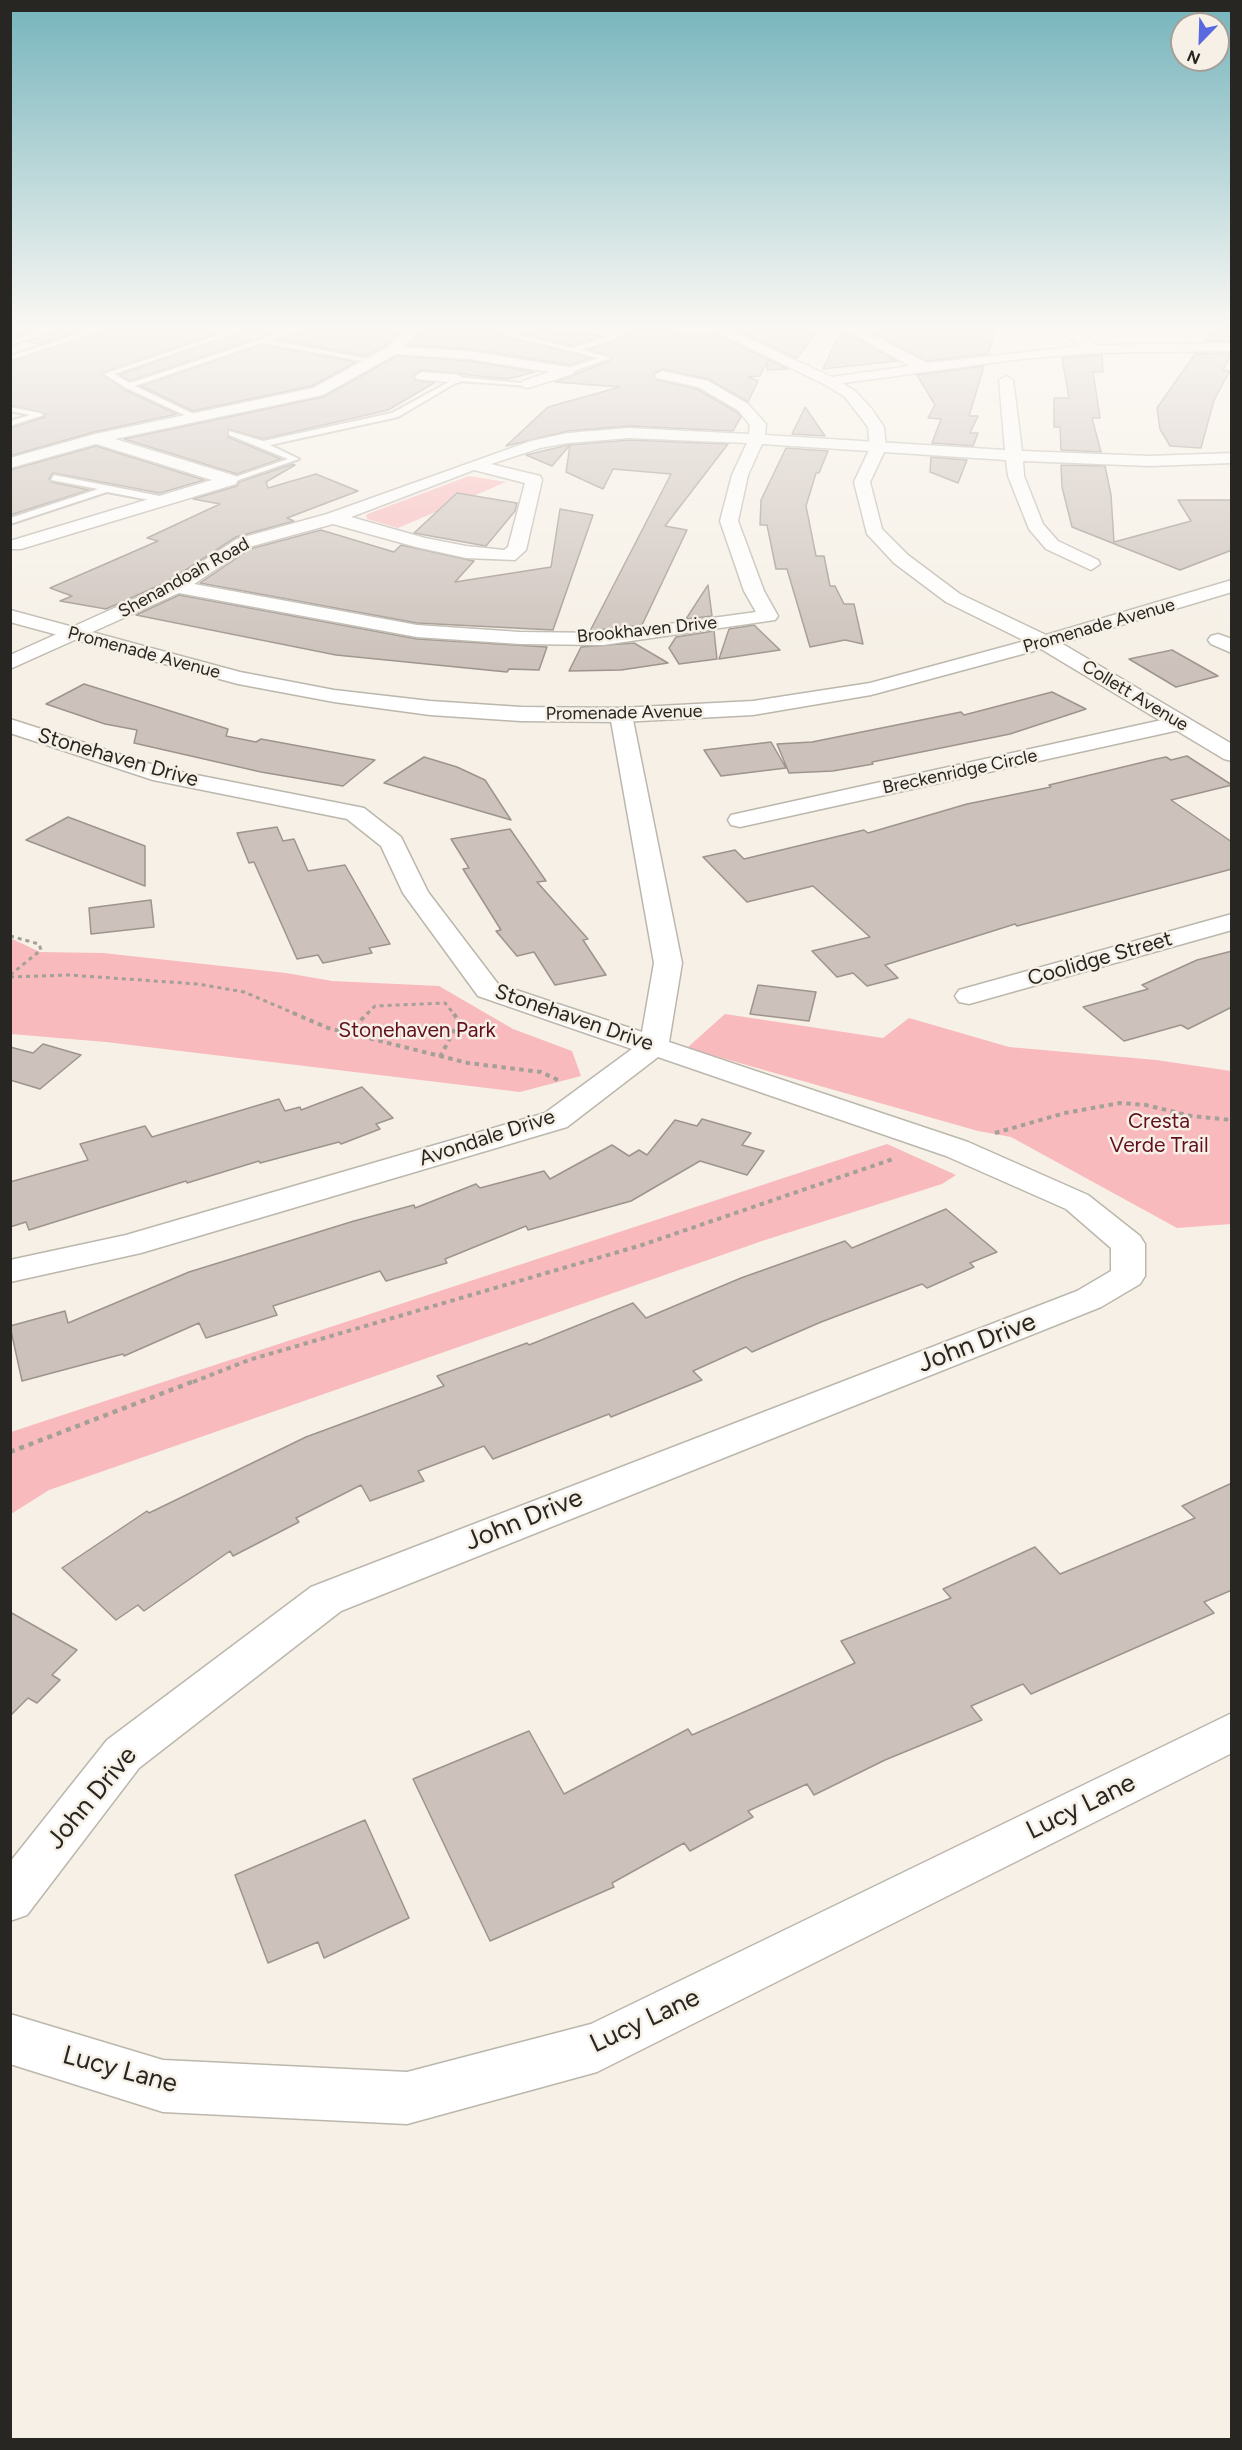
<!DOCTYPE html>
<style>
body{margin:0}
#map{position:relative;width:1242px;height:2450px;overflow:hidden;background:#f6f0e6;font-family:Figtree,sans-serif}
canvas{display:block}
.frame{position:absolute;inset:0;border:12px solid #282622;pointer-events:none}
.north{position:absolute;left:1170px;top:12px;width:60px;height:60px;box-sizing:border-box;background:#f6f0e6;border:2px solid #a49f98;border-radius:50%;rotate:203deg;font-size:16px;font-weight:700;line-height:24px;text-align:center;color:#282622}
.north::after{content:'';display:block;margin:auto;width:21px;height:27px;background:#5b69e0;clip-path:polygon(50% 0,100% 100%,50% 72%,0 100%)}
</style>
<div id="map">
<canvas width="1242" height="2450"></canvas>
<div class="frame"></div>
<div class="north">N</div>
</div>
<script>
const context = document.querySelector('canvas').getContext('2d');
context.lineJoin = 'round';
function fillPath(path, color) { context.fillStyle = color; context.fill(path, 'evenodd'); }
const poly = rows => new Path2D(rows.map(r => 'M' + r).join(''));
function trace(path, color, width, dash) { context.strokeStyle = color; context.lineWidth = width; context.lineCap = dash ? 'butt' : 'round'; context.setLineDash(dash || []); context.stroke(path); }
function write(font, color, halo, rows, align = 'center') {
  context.font = font + ' Figtree,sans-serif'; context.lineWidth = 5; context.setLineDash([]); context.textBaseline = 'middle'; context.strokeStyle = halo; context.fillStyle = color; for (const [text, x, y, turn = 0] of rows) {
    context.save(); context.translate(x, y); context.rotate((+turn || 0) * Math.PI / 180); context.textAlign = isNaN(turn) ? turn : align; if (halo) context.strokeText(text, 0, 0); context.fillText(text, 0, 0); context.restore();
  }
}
const green = poly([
 [469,476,506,482,398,528,367,519,366,515,370,513],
 [10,938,40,952,103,953,286,973,332,981,439,986,513,1029,572,1051,581,1076,520,1092,106,1042,11,1034],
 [725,1014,883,1038,909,1018,1009,1047,1156,1060,1231,1071,1231,1224,1177,1228,1011,1137,978,1131,687,1048],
 [887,1144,956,1175,942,1184,765,1240,49,1490,11,1514,11,1432]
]);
const building = poly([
 [15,326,49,326,14,337,15,326],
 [67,326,98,326,39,344,26,342,67,326],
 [117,326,238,326,102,373,125,390,177,414,94,432,10,456,10,428,45,417,46,414,10,405,10,362,117,326],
 [256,326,294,326,130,381,119,375,256,326],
 [312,326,406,326,387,345,366,356,279,339,312,326],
 [426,326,507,326,509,328,603,336,573,346,504,329,498,333,499,335,591,358,569,365,469,349,409,345,426,326],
 [562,326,651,326,694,335,713,333,788,369,767,370,767,361,760,376,748,377,758,381,748,402,708,379,662,369,653,374,657,380,697,389,737,412,741,417,733,431,629,426,568,431,506,446,548,407,620,387,555,382,612,360,612,356,589,350,630,335,628,332,562,326],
 [768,326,822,326,797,358,736,330,768,326],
 [894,326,927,326,936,330,996,327,988,354,927,361,866,329,894,326],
 [1215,326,1226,326,1232,341,1204,341,1215,326],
 [844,332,897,361,823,369,840,333,844,332],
 [262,345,356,362,312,386,193,411,141,386,262,345],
 [1232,353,1223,370,1230,371,1214,400,1201,448,1170,446,1160,429,1157,408,1195,354,1232,353],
 [1102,355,1103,372,1093,372,1100,418,1092,418,1101,452,1061,450,1060,427,1054,427,1054,398,1069,398,1062,358,1102,355],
 [397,356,469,361,535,372,508,379,422,370,413,375,415,380,434,383,388,410,263,439,228,429,228,437,281,459,237,474,124,439,323,397,397,356],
 [984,366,969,416,978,416,970,433,978,433,973,446,932,443,941,419,928,418,935,405,917,375,984,366],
 [805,407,825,436,792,434,805,407],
 [629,440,728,444,665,526,687,530,642,625,590,631,671,474,613,469,603,489,566,472,570,445,552,466,526,455,568,445,629,440],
 [96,446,204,480,160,493,53,473,49,479,51,482,89,490,10,515,10,470,96,446],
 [786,448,828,451,819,473,816,473,806,506,816,556,824,556,830,586,835,586,844,604,854,604,863,644,845,640,810,647,787,569,776,569,767,525,760,525,761,500,786,448],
 [931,457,967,460,958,483,930,472,931,457],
 [293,464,295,465,266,482,268,488,316,474,358,491,287,518,294,521,236,537,169,581,106,609,60,601,72,596,50,588,158,541,147,538,220,504,193,499,237,486,239,482,293,464],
 [1061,465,1105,466,1111,495,1114,542,1191,521,1178,500,1232,500,1232,550,1180,570,1072,527,1062,487,1061,465],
 [457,493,517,503,515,511,486,546,414,533,457,493],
 [560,509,593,515,553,630,417,623,200,583,250,549,321,530,394,552,401,545,474,561,455,582,551,567,560,509],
 [708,585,712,616,686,619,708,585],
 [179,595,417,639,547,647,539,670,509,669,507,672,336,655,136,615,179,595],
 [754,625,780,650,719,659,729,629,754,625],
 [714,631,717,659,679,664,669,648,676,637,714,631],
 [634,643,668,663,621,670,569,671,581,647,634,643],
 [1172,650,1218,676,1176,687,1129,659,1172,650],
 [84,684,228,729,226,736,256,742,261,739,375,760,343,786,261,772,134,743,137,730,105,724,46,704,84,684],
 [1052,692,1086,709,1010,734,872,762,873,764,833,771,789,773,777,744,812,742,961,712,964,715,1052,692],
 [771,742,786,768,721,776,704,750,771,742],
 [1187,756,1232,785,1171,800,1232,842,1232,869,1017,926,1015,924,885,965,898,978,867,986,853,973,837,977,812,951,870,937,813,886,747,902,703,857,735,850,744,859,864,830,868,833,967,804,1051,787,1049,785,1156,759,1166,757,1171,760,1187,756],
 [424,757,457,767,485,780,511,820,384,783,424,757],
 [68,817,145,846,145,886,26,840,68,817],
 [277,827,283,841,294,839,308,871,345,865,390,944,369,948,372,953,323,963,318,955,297,959,254,862,249,863,237,833,277,827],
 [510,829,546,881,537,882,588,939,583,940,606,975,555,985,534,952,517,956,496,931,501,930,463,869,469,868,451,839,510,829],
 [151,900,154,927,91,934,89,908,151,900],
 [1232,951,1232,1007,1188,1029,1181,1025,1124,1041,1083,1007,1148,989,1142,985,1197,960,1232,951],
 [758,985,816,992,809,1021,750,1014,758,985],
 [43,1044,81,1055,40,1089,10,1080,10,1047,33,1053,43,1044],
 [362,1087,393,1118,376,1124,380,1129,341,1144,339,1142,260,1163,259,1161,187,1183,186,1181,29,1230,26,1222,10,1227,10,1182,88,1160,80,1144,145,1126,152,1137,279,1099,285,1111,300,1107,301,1110,362,1087],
 [702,1119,751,1133,742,1145,764,1151,747,1175,700,1161,631,1201,528,1230,526,1226,445,1259,447,1263,386,1281,380,1271,273,1306,277,1315,206,1338,199,1323,124,1356,123,1354,22,1381,10,1326,65,1311,68,1323,189,1272,354,1221,414,1205,415,1208,476,1184,480,1188,544,1171,550,1179,612,1145,629,1156,639,1150,647,1155,675,1120,697,1126,702,1119],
 [946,1209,997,1252,970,1263,974,1267,927,1288,922,1284,821,1322,752,1352,746,1347,693,1371,702,1380,611,1417,609,1414,493,1459,484,1446,418,1471,424,1481,370,1501,361,1485,296,1518,299,1522,233,1556,230,1551,144,1611,138,1605,116,1620,62,1568,147,1511,149,1513,306,1437,444,1386,437,1376,527,1343,529,1345,633,1303,646,1318,741,1278,845,1241,852,1248,946,1209],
 [1232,1483,1232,1590,1204,1602,1214,1613,1031,1694,1023,1684,971,1706,982,1720,885,1760,814,1795,807,1784,748,1811,753,1817,690,1851,684,1843,612,1883,614,1887,490,1941,413,1779,529,1731,564,1794,688,1729,692,1735,855,1663,841,1641,951,1598,943,1589,1035,1547,1060,1574,1195,1518,1182,1506,1232,1483],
 [10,1612,77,1650,52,1675,60,1680,37,1703,28,1698,10,1716,10,1612],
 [365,1820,409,1918,324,1958,318,1942,268,1963,235,1875,365,1820]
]);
const pathFar2 = poly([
 [10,936,39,944,41,950,10,975],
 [10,977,69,975,198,984,244,992,296,1014],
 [367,1014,375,1006,445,1003,454,1014]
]);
const pathFar1 = poly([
 [293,1013,328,1028,468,1063,541,1072,558,1080],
 [348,1033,368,1013],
 [440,1057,459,1021,453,1013],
 [995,1133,1065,1113,1120,1103,1146,1105,1191,1116,1232,1120],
 [193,1382,249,1360,642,1245,896,1158]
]);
const path = poly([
 [10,1452,197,1380]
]);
const lane = poly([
 [56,326,65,326,10,345,10,341,56,326],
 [105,326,115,326,10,360,10,356,105,326],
 [245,326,254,326,114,374,130,383,301,326,310,326,271,340,378,361,374,363,262,343,135,386,198,416,195,420,126,388,104,374,245,326],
 [509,326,539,326,628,334,581,350,611,358,568,373,565,369,599,358,500,333,503,331,573,348,614,335,509,326],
 [458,377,532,384,528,386,459,381,398,417,270,445,299,459,233,482,226,480,288,459,229,435,229,431,263,441,392,413,458,377],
 [10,407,40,413,44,415,10,426,10,421,30,415,10,411,10,407],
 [54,475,165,497,169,500,165,503,107,492,10,524,10,518,98,489,51,480,54,475]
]);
const street = poly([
 [409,326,424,326,404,347,469,351,568,367,575,371,573,374,528,388,523,387,521,384,523,381,549,372,469,359,396,354,323,395,115,439,236,476,238,480,236,484,21,549,10,549,10,541,212,480,96,444,10,468,10,458,95,434,313,388,388,347,409,326],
 [838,326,855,326,927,363,1080,346,1052,326,1068,326,1097,345,1232,343,1232,351,1094,353,1021,359,829,385,824,384,822,381,824,378,910,366,838,326],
 [662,371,708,381,748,404,766,424,765,435,1005,450,999,380,1006,376,1013,380,1022,451,1150,456,1232,453,1232,463,1150,466,1023,461,1024,476,1043,524,1058,541,1098,560,1100,564,1091,570,1046,549,1029,529,1008,476,1006,460,762,444,748,475,738,521,764,591,778,616,775,620,603,645,520,644,417,637,179,593,10,669,10,655,170,583,237,539,327,514,531,441,568,433,629,428,749,434,750,425,738,410,698,387,657,378,655,375,662,371],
 [629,438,747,443,732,475,720,521,744,591,756,612,603,633,520,632,417,625,194,584,249,547,333,524,416,547,466,558,515,560,526,550,542,480,540,476,491,464,540,448,568,443,629,438],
 [474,470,525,483,508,547,504,550,466,546,425,538,351,517,474,470],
 [422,372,458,375,465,379,458,383,417,379,415,376,422,372],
 [1218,634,1232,639,1232,653,1211,644,1208,640,1211,636,1218,634],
 [621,708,629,710,632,715,682,963,669,1042,968,1142,1088,1195,1140,1236,1145,1244,1145,1276,1140,1284,1101,1307,341,1611,139,1768,27,1915,10,1921,10,1862,107,1740,311,1587,1077,1291,1111,1271,1111,1248,1066,1209,946,1156,658,1057,567,1127,141,1253,10,1282,10,1260,126,1235,545,1113,632,1049,478,996,403,893,381,846,347,819,153,780,10,733,10,719,166,769,364,808,401,837,428,892,498,984,642,1032,654,963,610,715,613,710,621,708],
 [1180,716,1188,718,1191,723,1188,728,740,827,731,825,728,820,731,815,740,813,1180,716],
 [1232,914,1232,930,969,1004,959,1002,955,996,959,990,1232,914],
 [1232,1713,1232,1753,597,2072,407,2124,163,2112,10,2064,10,2014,163,2060,407,2072,591,2024,1232,1713]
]);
const secondary = poly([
 [704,326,722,326,834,378,855,391,871,408,884,427,886,448,870,482,882,529,908,555,960,594,1046,635,1232,580,1232,592,1061,643,1232,744,1232,761,1224,759,1041,649,871,695,753,715,621,722,521,721,430,715,334,702,238,684,10,622,10,610,240,672,334,690,430,701,521,707,621,708,753,701,870,683,1025,641,946,602,894,563,867,534,854,482,870,448,868,427,845,397,824,384,704,326]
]);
const farStreetnames = [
 ["Shenandoah Road",184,578,-29],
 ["Promenade Avenue",1099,626,-16],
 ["Brookhaven Drive",647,630,-6],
 ["Promenade Avenue",144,653,15],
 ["Collett Avenue",1135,696,31],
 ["Promenade Avenue",624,713,-1],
 ["Breckenridge Circle",960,772,-12]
];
const streetNames = [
 ["Stonehaven Drive",118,758,16],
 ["Coolidge Street",1100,959,-16],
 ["Stonehaven Drive",574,1018,19],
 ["Avondale Drive",487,1138,-18]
];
const parkNames = [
 ["Stonehaven Park",417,1031],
 ["Cresta",1159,1122],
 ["Verde Trail",1159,1146]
];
const nearStreetnames = [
 ["John Drive",977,1343,-21],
 ["John Drive",524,1520,-22],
 ["John Drive",92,1798,-50],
 ["Lucy Lane",1081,1807,-26],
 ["Lucy Lane",645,2021,-25],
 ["Lucy Lane",120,2070,15]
];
fillPath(green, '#f8babd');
fillPath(building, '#ccc1bb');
trace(building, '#9e948e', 1.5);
trace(lane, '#bcb7ad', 4);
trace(street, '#bcb7ad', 3);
trace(secondary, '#bcb7ad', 3);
trace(pathFar2, '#a4a098', 3, [4, 4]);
trace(pathFar1, '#a4a098', 4, [4.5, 4.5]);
trace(path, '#a4a098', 4.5, [5, 5]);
fillPath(lane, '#fff');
fillPath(street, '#fff');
fillPath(secondary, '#fff');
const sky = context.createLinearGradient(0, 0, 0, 669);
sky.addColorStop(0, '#75b4bc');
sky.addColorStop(0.49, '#fbf8f4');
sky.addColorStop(1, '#fbf8f400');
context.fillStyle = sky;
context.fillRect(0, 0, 1242, 669);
write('18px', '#282622', '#f6f0e6', farStreetnames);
write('21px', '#282622', '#f6f0e6', streetNames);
write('21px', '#620f20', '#f6f0e6', parkNames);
write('26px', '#282622', '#f6f0e6', nearStreetnames);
</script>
